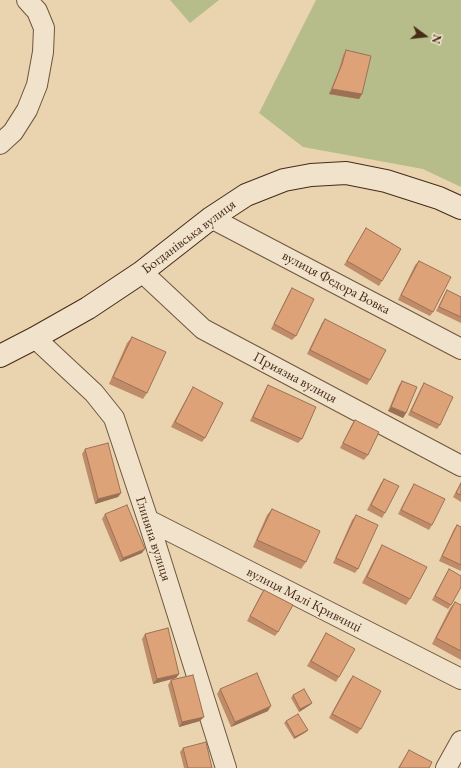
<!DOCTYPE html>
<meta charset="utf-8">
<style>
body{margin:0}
#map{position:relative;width:461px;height:768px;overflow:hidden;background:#ead4af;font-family:"EB Garamond",serif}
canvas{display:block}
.north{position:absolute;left:405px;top:16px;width:40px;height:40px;-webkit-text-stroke:3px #f1e3cb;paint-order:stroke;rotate:105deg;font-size:11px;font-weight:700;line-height:16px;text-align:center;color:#462b19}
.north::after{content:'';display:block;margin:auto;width:14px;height:18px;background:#462b19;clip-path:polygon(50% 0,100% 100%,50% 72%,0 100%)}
</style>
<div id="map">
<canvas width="461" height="768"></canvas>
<div class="north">N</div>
</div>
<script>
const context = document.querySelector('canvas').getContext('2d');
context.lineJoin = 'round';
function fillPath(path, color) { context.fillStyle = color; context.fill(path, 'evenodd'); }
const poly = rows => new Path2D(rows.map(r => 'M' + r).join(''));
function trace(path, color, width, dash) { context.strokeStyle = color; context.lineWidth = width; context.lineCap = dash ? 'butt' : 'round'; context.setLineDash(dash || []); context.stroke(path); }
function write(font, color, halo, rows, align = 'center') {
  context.font = font + ' "EB Garamond",serif'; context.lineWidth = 3.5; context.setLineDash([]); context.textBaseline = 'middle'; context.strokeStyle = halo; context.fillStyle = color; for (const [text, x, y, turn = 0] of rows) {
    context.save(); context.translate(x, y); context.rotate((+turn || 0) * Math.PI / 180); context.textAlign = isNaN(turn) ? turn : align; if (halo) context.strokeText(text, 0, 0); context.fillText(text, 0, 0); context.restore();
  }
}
const green = poly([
 [170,0,219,0,190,23],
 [316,0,461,0,461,187,423,169,303,147,259,113]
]);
const minor = poly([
 [0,144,13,132,27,110,37,85,43,52,44,28,37,11,27,0],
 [211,218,461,349],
 [142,272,203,329,461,466],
 [35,338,94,393,114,418,148,520,226,768],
 [148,520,461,679],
 [446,768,461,741]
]);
const secondary = poly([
 [0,356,35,338,88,308,142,272,211,218,246,195,284,180,311,175,346,173,386,181,439,198,461,208]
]);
const wall = poly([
 [346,50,362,94,359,99,329,94,339,69,343,55],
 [366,228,382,281,379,286,344,265],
 [419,261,433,312,430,316,398,300,415,265],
 [292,288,296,336,292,340,271,329,289,293],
 [447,290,461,297,461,323,436,311,444,295],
 [325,319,370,380,367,385,307,354,322,323],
 [132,337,147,393,143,399,109,384,127,343],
 [402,381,406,413,403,418,388,411,399,385],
 [424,383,440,425,437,429,408,415,421,388],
 [268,385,302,439,298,443,250,421,265,390],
 [193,387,205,438,202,442,171,427,190,392],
 [355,420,368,455,364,460,340,448,352,424],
 [85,449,121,493,118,497,95,504,82,454],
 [384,479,385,513,382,518,367,510,381,483],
 [461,482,461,502,453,497],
 [414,484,432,525,429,530,398,514,411,489],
 [272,509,306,562,301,569,253,547,267,515],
 [105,514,142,553,120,562,102,519],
 [356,515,358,569,355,573,333,563,352,520],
 [457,525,461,527,461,571,439,561,454,529],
 [382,545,410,599,406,605,362,583,378,552],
 [449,569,451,605,448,609,432,600,446,574],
 [264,590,278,632,275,636,247,621,261,594],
 [455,602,461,605,461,660,432,644,450,608],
 [326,633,339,677,336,682,307,666,323,638],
 [145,634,179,674,176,678,153,684,142,639],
 [353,676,361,729,357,734,329,718,349,681],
 [171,680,200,721,179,727,168,685],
 [220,689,268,711,231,727,217,694],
 [293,695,312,703,310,705,299,712,291,698],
 [286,721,308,730,306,732,294,739,284,723],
 [183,748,212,768,184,768,180,752],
 [409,750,429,768,398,768]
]);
const shadedWall = poly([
 [332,89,362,94,359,99,329,94],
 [391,407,406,413,403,418,388,411],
 [121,493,118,497,95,504,98,499],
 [145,549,142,553,120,562,123,558],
 [179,674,176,678,153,684,157,679],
 [312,703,310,705,299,712,300,709],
 [271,706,268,711,231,727,235,722],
 [204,717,200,721,179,727,182,722],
 [308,730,306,732,294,739,295,737]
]);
const building = poly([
 [346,50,371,56,362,94,332,89,342,64,346,50],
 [366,228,401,249,382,281,347,261,366,228],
 [419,261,451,277,433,312,401,295,419,261],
 [292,288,314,299,296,336,274,324,292,288],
 [447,290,461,297,461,317,439,307,447,290],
 [325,319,386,350,370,380,310,350,325,319],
 [132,337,166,352,147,393,113,377,132,337],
 [402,381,417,387,406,413,391,407,402,381],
 [424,383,453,397,440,425,411,411,424,383],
 [268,385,316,407,302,439,253,417,268,385],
 [193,387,223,403,205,438,175,422,193,387],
 [355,420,379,432,368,455,343,443,355,420],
 [108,443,121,493,98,499,85,449,108,443],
 [384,479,399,486,385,513,371,505,384,479],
 [461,483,461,495,456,493,461,483],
 [414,484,445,499,432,525,401,510,414,484],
 [127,505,145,549,123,558,105,514,127,505],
 [272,509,320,531,306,562,257,540,272,509],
 [356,515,378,525,358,569,336,558,356,515],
 [457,525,461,527,461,565,442,556,457,525],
 [382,545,427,567,410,599,367,577,382,545],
 [449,569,461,576,461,587,451,605,435,596,449,569],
 [264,590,293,605,278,632,250,616,264,590],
 [455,602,461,605,461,651,436,638,455,602],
 [168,628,179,674,157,679,145,634,168,628],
 [326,633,355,649,339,677,311,661,326,633],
 [257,673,271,706,235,722,220,689,257,673],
 [193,675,204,717,182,722,171,680,193,675],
 [353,676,381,691,361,729,332,714,353,676],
 [304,689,312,703,300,709,293,695,304,689],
 [298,714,308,730,295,737,286,721,298,714],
 [206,742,212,768,188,768,183,748,206,742],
 [409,750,432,762,429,768,399,768,409,750]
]);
const streetNames = [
 ["Богданівська вулиця",189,237,-37],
 ["вулиця Федора Вовка",336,283,28],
 ["Приязна вулиця",295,378,28],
 ["Глиняна вулиця",153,539,72],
 ["вулиця Малі Кривчиці",304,600,27]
];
fillPath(green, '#b6bd8b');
trace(minor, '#6f553e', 22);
trace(secondary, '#462b19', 24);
trace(minor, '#f1e3cb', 20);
trace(secondary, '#f1e3cb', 22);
fillPath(wall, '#bf8b68');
fillPath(shadedWall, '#9b7155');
fillPath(building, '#dea279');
trace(building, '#9b7155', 1);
write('14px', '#462b19', '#f1e3cb', streetNames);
</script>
